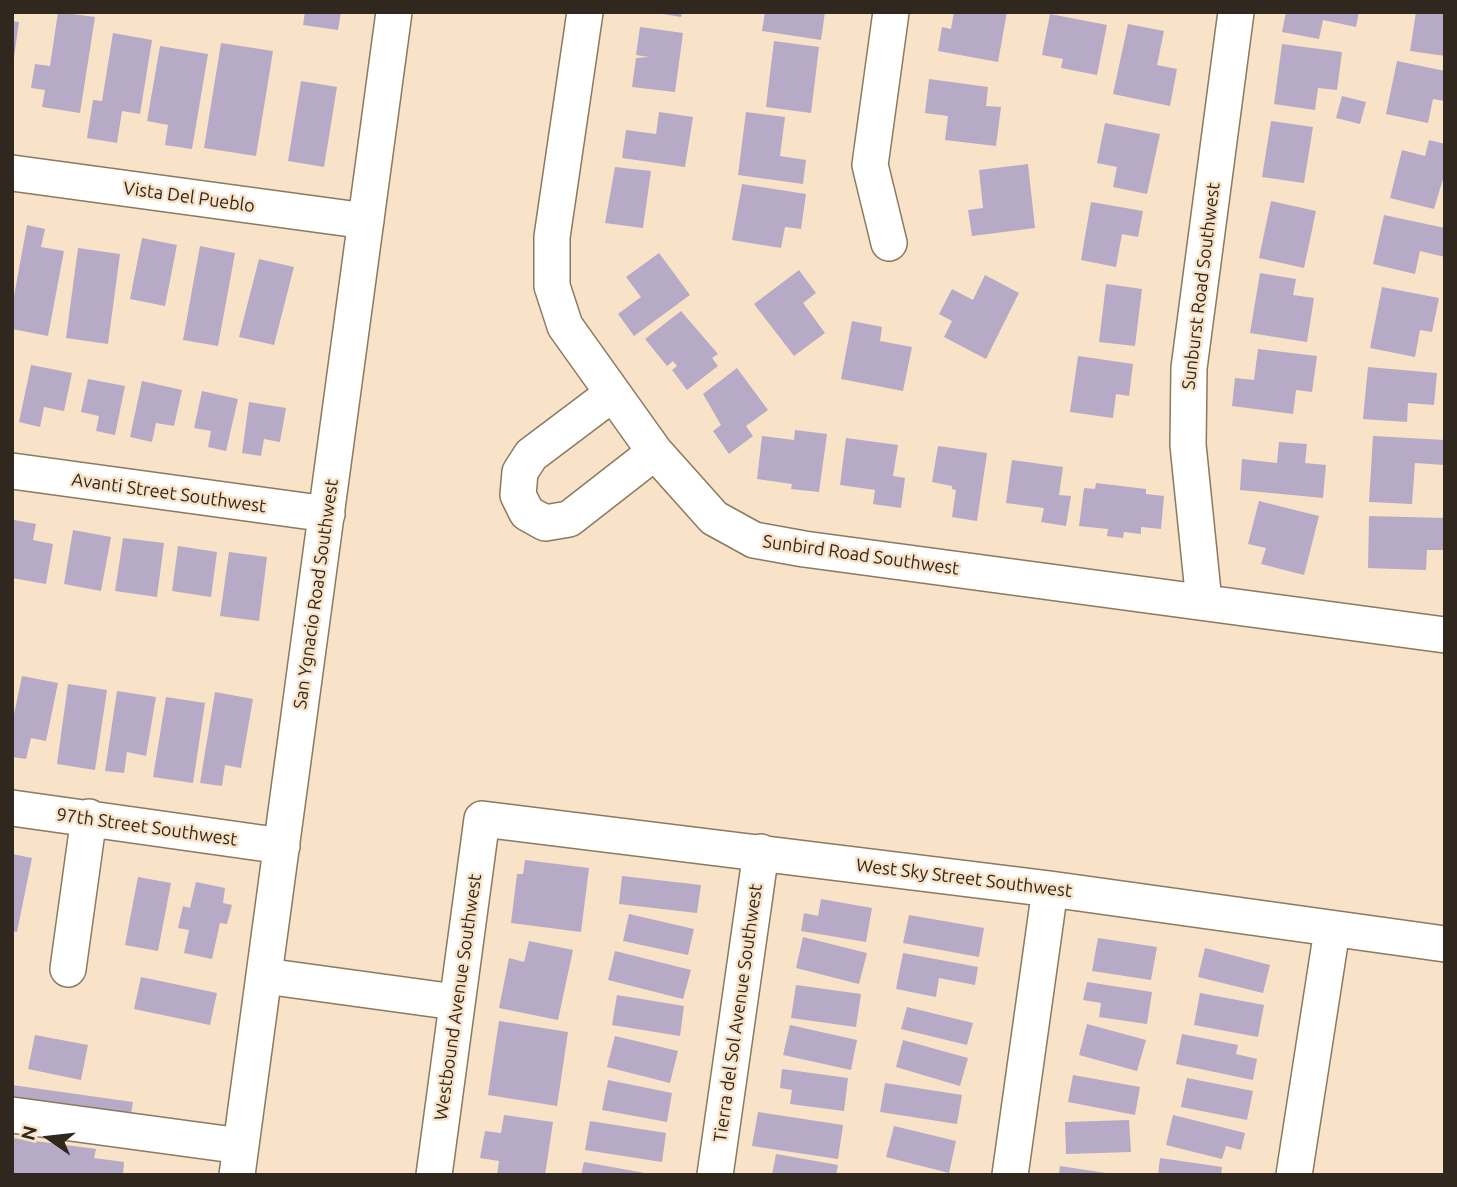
<!DOCTYPE html>
<style>
body{margin:0}
#map{position:relative;width:1457px;height:1187px;overflow:hidden;background:#f8e3c8;font-family:Ubuntu,sans-serif}
canvas{display:block}
.frame{position:absolute;inset:0;border:14px solid #30281e;pointer-events:none}
.north{position:absolute;left:14px;top:1103px;width:70px;height:70px;-webkit-text-stroke:5px #f8e3c8;paint-order:stroke;rotate:284deg;font-size:19px;font-weight:700;line-height:28px;text-align:center;color:#30281e}
.north::after{content:'';display:block;margin:auto;width:24px;height:32px;background:#30281e;clip-path:polygon(50% 0,100% 100%,50% 72%,0 100%)}
</style>
<div id="map">
<canvas width="1457" height="1187"></canvas>
<div class="frame"></div>
<div class="north">N</div>
</div>
<script>
const context = document.querySelector('canvas').getContext('2d');
context.lineJoin = 'round';
function fillPath(path, color) { context.fillStyle = color; context.fill(path, 'evenodd'); }
const poly = rows => new Path2D(rows.map(r => 'M' + r).join(''));
function trace(path, color, width, dash) { context.strokeStyle = color; context.lineWidth = width; context.lineCap = dash ? 'butt' : 'round'; context.setLineDash(dash || []); context.stroke(path); }
function write(font, color, halo, rows, align = 'center') {
  context.font = font + ' Ubuntu,sans-serif'; context.lineWidth = 5; context.setLineDash([]); context.textBaseline = 'middle'; context.strokeStyle = halo; context.fillStyle = color; for (const [text, x, y, turn = 0] of rows) {
    context.save(); context.translate(x, y); context.rotate((+turn || 0) * Math.PI / 180); context.textAlign = isNaN(turn) ? turn : align; if (halo) context.strokeText(text, 0, 0); context.fillText(text, 0, 0); context.restore();
  }
}
const building = poly([
 [58,12,95,17,80,113,42,107,45,90,31,88,35,64,50,66],
 [305,12,341,12,338,30,303,25],
 [651,12,682,12,681,17],
 [765,12,825,12,821,40,762,31],
 [954,12,1007,12,998,62,938,51,942,27,951,29],
 [1286,12,1359,12,1356,27,1323,20,1319,39,1282,32],
 [1416,12,1445,12,1445,56,1410,51],
 [1050,14,1107,25,1097,75,1061,68,1063,59,1042,55],
 [12,21,19,22,14,57,12,57],
 [1128,24,1164,31,1157,65,1177,69,1170,106,1113,94],
 [640,27,683,33,675,92,632,87,636,58,649,57,636,55],
 [113,33,152,40,140,114,122,111,117,143,87,138,93,100,102,101],
 [774,41,819,47,811,113,766,107],
 [221,43,273,51,256,156,204,148],
 [1282,44,1342,52,1337,90,1318,88,1315,110,1274,104],
 [160,46,208,54,192,149,165,145,168,125,147,121],
 [1397,61,1445,71,1445,101,1433,99,1428,123,1386,114],
 [929,79,988,87,986,106,1001,107,996,146,945,140,948,116,925,113],
 [301,81,337,87,324,167,288,161],
 [1342,96,1366,102,1360,124,1336,118],
 [659,112,693,117,685,167,622,158,626,130,656,134],
 [746,112,785,117,780,156,806,160,803,184,738,175],
 [1271,121,1313,127,1304,183,1262,177],
 [1105,123,1160,134,1147,194,1113,187,1117,167,1097,163],
 [1429,140,1445,144,1445,172,1434,209,1390,198,1402,150,1425,156],
 [1028,164,1035,228,972,236,968,210,983,208,979,170],
 [615,167,651,171,643,228,605,223],
 [742,184,806,194,801,229,785,227,781,248,732,240],
 [1271,201,1316,211,1304,268,1259,258],
 [1091,202,1143,211,1138,237,1122,234,1116,267,1081,260],
 [1384,215,1445,228,1445,257,1420,251,1415,274,1373,264],
 [27,225,45,229,41,247,64,251,48,336,12,329,12,307],
 [142,238,177,245,165,306,130,299],
 [200,246,235,253,218,346,183,340],
 [78,248,120,254,108,344,66,338],
 [659,253,690,295,634,336,618,314,641,297,626,277],
 [259,259,294,267,274,345,239,337],
 [799,270,816,293,803,303,825,333,794,356,754,304],
 [1260,273,1296,279,1293,295,1314,298,1307,342,1250,333],
 [985,275,1019,293,986,359,944,337,952,321,939,314,952,289,973,300],
 [1106,284,1142,289,1135,346,1099,342],
 [1382,287,1439,298,1432,332,1420,330,1415,357,1370,348],
 [681,311,718,354,712,358,718,366,687,390,672,370,677,366,673,361,667,366,645,339],
 [852,321,882,327,880,341,912,347,903,391,841,379],
 [1258,349,1317,356,1312,392,1296,390,1293,414,1232,406,1235,378,1254,380],
 [1078,356,1133,364,1129,396,1116,394,1113,418,1070,412],
 [31,365,72,373,64,411,44,407,40,427,19,422],
 [1368,367,1437,373,1434,405,1408,403,1407,422,1363,419],
 [737,368,768,410,746,426,753,436,729,454,713,431,721,425,703,394],
 [88,379,125,386,115,435,96,431,99,416,81,412],
 [142,381,182,390,174,426,156,423,152,442,130,437],
 [202,391,238,399,226,451,208,447,211,431,194,428],
 [249,402,286,408,280,442,264,439,261,456,242,453],
 [795,430,827,434,819,492,791,489,792,484,757,479,762,436,794,440],
 [1373,436,1445,440,1445,465,1415,463,1412,504,1369,502],
 [846,438,898,445,893,476,905,478,901,508,873,504,875,490,840,485],
 [1279,442,1307,444,1305,463,1326,465,1323,498,1240,490,1242,459,1277,463],
 [938,446,987,453,977,521,952,517,956,490,952,489,952,486,932,482],
 [1012,460,1063,467,1059,495,1071,496,1066,526,1041,522,1044,508,1006,503],
 [1096,483,1146,489,1146,494,1164,496,1161,529,1141,527,1141,534,1124,532,1123,538,1107,536,1108,529,1079,526,1084,488,1095,489],
 [1259,501,1319,516,1304,575,1261,564,1266,548,1248,544],
 [1369,516,1445,518,1445,550,1427,550,1426,570,1368,568],
 [14,520,36,524,33,540,53,544,46,584,12,578],
 [73,530,111,537,101,591,64,584],
 [123,538,164,543,157,597,115,591],
 [178,546,217,552,211,597,172,591],
 [229,552,267,557,259,621,220,616],
 [22,676,58,683,46,741,31,738,26,759,12,757,12,724],
 [68,684,107,690,95,770,57,764],
 [117,691,156,697,146,756,127,752,124,773,105,771],
 [215,692,253,699,241,768,225,765,222,786,200,783],
 [166,697,205,703,193,783,153,777],
 [12,854,32,858,17,932,12,931],
 [525,860,589,868,581,932,511,923,517,874,523,874],
 [622,876,701,885,697,913,619,904],
 [138,877,171,883,158,951,125,945],
 [196,882,225,888,223,903,232,905,227,924,220,923,212,959,184,953,189,930,178,928,183,906,190,908],
 [821,899,872,908,866,942,801,931,804,913,818,916],
 [629,914,694,929,688,955,623,941],
 [909,915,984,928,979,957,903,943],
 [803,937,867,953,859,984,796,968],
 [1098,938,1157,947,1151,980,1092,971],
 [529,941,573,950,558,1020,499,1008,509,958,524,962],
 [1205,948,1270,965,1263,993,1198,977],
 [615,951,691,970,683,999,608,980],
 [903,953,978,967,975,985,939,978,936,997,896,989],
 [141,977,217,993,210,1025,134,1009],
 [1087,982,1152,992,1147,1024,1099,1017,1101,1003,1083,1000],
 [796,985,861,994,856,1027,791,1018],
 [1200,993,1264,1005,1258,1037,1194,1025],
 [617,995,684,1006,680,1036,612,1025],
 [907,1007,973,1023,967,1045,901,1029],
 [499,1021,568,1032,557,1106,488,1095],
 [1087,1024,1146,1040,1137,1071,1079,1055],
 [790,1025,857,1040,851,1070,783,1055],
 [1182,1034,1238,1045,1236,1054,1257,1059,1253,1080,1176,1064],
 [35,1035,88,1045,81,1080,28,1069],
 [615,1036,678,1051,670,1083,607,1067],
 [903,1040,968,1058,960,1086,896,1067],
 [782,1069,848,1078,844,1111,790,1104,792,1090,780,1088],
 [1073,1075,1140,1087,1135,1115,1068,1102],
 [1187,1078,1253,1091,1247,1120,1181,1107],
 [608,1080,672,1093,667,1122,602,1110],
 [885,1083,962,1095,957,1124,880,1112],
 [12,1085,133,1102,131,1115,12,1099],
 [758,1112,843,1125,838,1159,752,1146],
 [504,1115,553,1122,545,1175,497,1175,499,1161,480,1158,485,1131,501,1133],
 [1173,1115,1245,1133,1241,1150,1226,1146,1222,1159,1166,1145],
 [1129,1120,1131,1152,1066,1154,1065,1122],
 [590,1121,666,1133,662,1162,585,1150],
 [894,1126,956,1141,949,1173,886,1157],
 [12,1138,96,1149,94,1158,124,1162,123,1175,12,1175],
 [776,1154,838,1165,836,1175,772,1175],
 [1160,1158,1222,1167,1221,1175,1158,1175],
 [584,1162,645,1173,645,1175,581,1175],
 [1060,1166,1106,1173,1106,1175,1059,1175]
]);
const minor = poly([
 [585,12,552,237,552,286,565,326,655,452,714,518,754,540,804,549,1445,635],
 [12,173,366,221],
 [889,243,870,165,891,12],
 [612,394,531,455,520,472,518,495,527,513,545,523,569,519,655,452],
 [12,471,327,514],
 [1204,602,1188,445,1189,368,1236,12],
 [12,808,282,846],
 [68,969,89,817],
 [265,976,455,1002],
 [12,1115,241,1146],
 [237,1175,394,12],
 [434,1175,482,819,1050,889,1445,944],
 [715,1175,761,852],
 [1010,1175,1050,889],
 [1294,1175,1332,930]
]);
const streetNames = [
 ["Vista Del Pueblo",189,197,8],
 ["Sunburst Road Southwest",1201,286,-83],
 ["Avanti Street Southwest",169,493,8],
 ["Sunbird Road Southwest",861,555,8],
 ["San Ygnacio Road Southwest",316,594,-82],
 ["97th Street Southwest",147,827,8],
 ["West Sky Street Southwest",964,878,7],
 ["Westbound Avenue Southwest",458,997,-82],
 ["Tierra del Sol Avenue Southwest",738,1013,-82]
];
fillPath(building, '#b6aac7');
trace(minor, '#8b7960', 38);
trace(minor, '#fff', 35);
write('18px', '#30281e', '#f8e3c8', streetNames);
</script>
